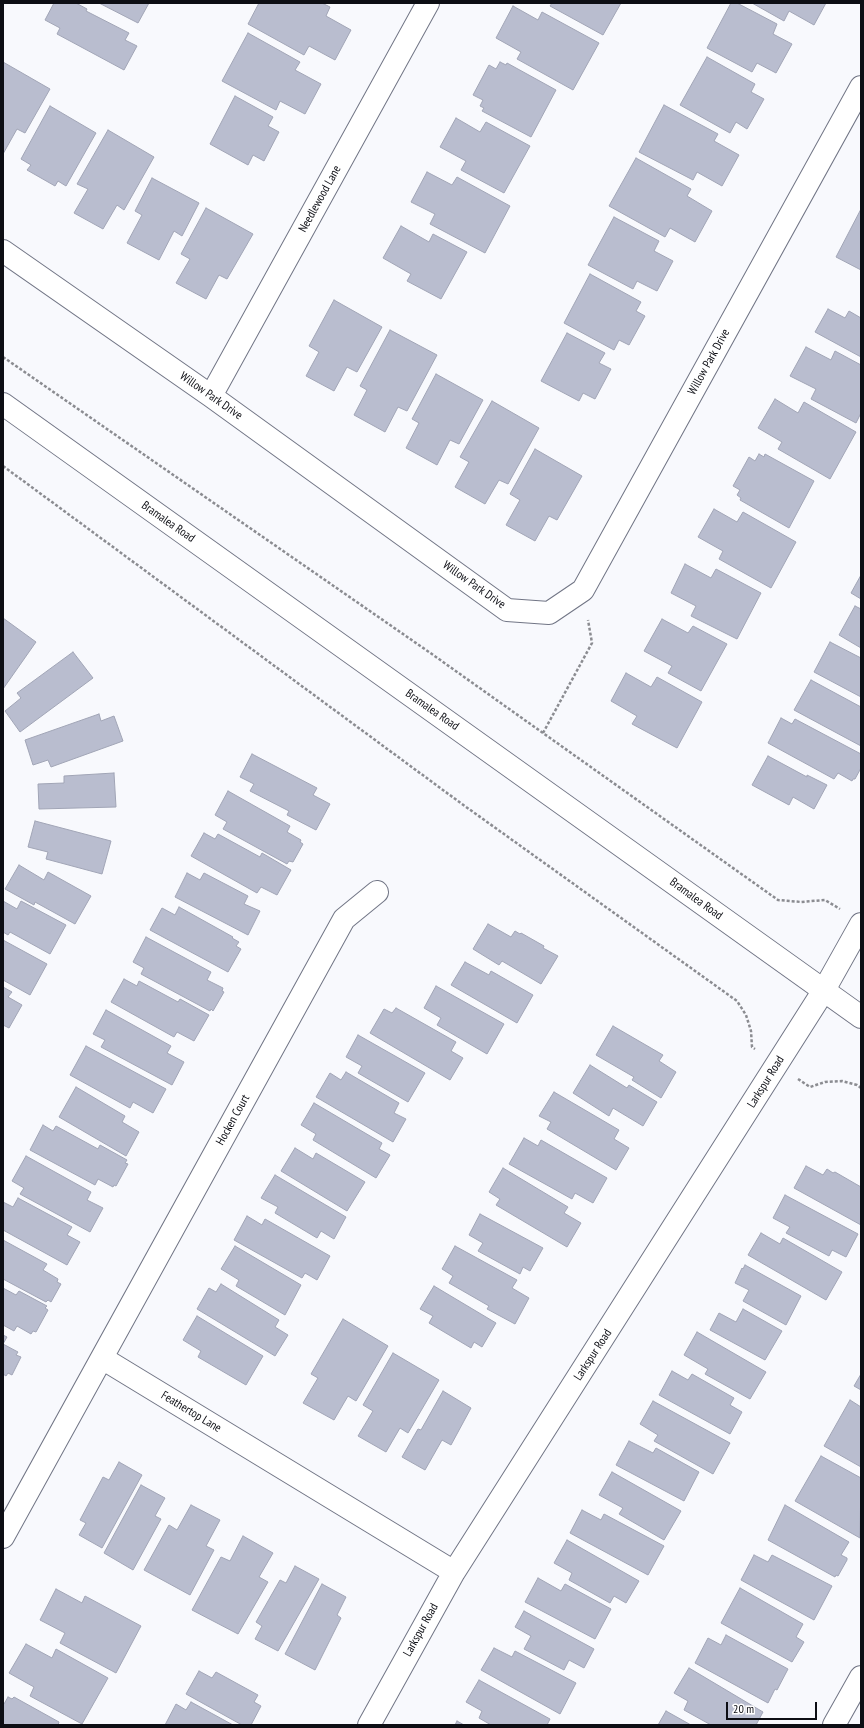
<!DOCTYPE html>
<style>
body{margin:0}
#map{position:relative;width:864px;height:1728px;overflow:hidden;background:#f8f9fd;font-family:"PT Sans Narrow",sans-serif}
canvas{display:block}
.frame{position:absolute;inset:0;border:4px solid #0d0e14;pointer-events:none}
.scale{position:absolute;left:726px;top:1702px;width:91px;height:18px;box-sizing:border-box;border:2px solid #0d0e14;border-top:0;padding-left:5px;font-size:12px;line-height:14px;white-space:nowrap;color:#0d0e14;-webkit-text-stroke:3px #fff;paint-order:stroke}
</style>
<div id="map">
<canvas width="864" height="1728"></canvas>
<div class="frame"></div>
<div class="scale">20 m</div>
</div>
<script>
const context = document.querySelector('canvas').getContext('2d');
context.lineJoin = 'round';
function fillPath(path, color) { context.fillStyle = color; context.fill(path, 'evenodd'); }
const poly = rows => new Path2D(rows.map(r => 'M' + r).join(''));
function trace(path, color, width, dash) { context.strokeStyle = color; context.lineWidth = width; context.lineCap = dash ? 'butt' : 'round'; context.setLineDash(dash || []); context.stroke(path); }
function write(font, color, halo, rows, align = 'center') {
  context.font = font + ' "PT Sans Narrow",sans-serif'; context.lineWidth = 3.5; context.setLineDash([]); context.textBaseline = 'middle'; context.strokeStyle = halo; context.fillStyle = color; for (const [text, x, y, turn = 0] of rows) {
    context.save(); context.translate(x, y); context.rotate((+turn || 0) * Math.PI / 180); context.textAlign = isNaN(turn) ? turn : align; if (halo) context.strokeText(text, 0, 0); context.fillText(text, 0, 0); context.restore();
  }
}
const building = poly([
 [54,3,76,3,87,9,86,11,129,33,125,40,137,46,124,70,57,34,60,28,45,20,54,3],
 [99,3,149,3,138,23,99,3],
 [259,3,322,3,330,7,326,16,351,30,335,60,309,46,304,55,248,24,259,3],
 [552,3,621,3,603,35,550,6,552,3],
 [731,3,737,3,777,24,773,34,792,44,776,73,757,63,752,72,707,48,731,3],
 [752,3,826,3,814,25,789,11,784,21,752,3],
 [513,6,538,20,542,12,599,43,573,90,517,59,521,52,496,38,513,6],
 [248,33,300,62,295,70,321,84,305,114,280,101,276,110,222,81,248,33],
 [707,57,755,84,751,92,764,99,747,129,736,122,730,133,680,105,707,57],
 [3,62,50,89,25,133,17,129,3,154,3,62],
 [500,62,506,65,507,63,556,90,531,137,482,111,484,108,480,106,483,100,473,95,489,65,496,69,500,62],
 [235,96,273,117,268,126,279,132,264,161,253,155,248,165,210,144,235,96],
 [664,105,718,134,714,141,739,155,722,186,697,172,693,180,639,152,664,105],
 [50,106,96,133,66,186,58,181,55,186,27,170,31,165,21,159,50,106],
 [456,118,480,132,486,122,530,146,504,193,461,170,466,161,440,147,456,118],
 [108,130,154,157,124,210,117,205,103,229,74,213,88,189,77,184,108,130],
 [636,158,691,189,687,196,712,211,695,242,670,228,665,237,609,206,636,158],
 [427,172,452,185,457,177,510,206,485,253,430,224,435,214,411,202,427,172],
 [152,178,199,203,182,236,174,231,159,260,127,243,142,215,135,211,152,178],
 [206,208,253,234,227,279,219,275,206,299,176,283,190,259,181,254,206,208],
 [861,209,861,270,836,257,861,209],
 [614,217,659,241,654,251,673,261,657,291,637,281,633,289,588,265,614,217],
 [401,226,429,242,433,234,467,252,441,299,407,281,411,274,383,258,401,226],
 [590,274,641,302,636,311,645,316,629,345,619,340,614,350,564,323,590,274],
 [334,300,382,327,357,372,347,367,334,391,306,376,319,352,309,346,334,300],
 [828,309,845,318,849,311,861,318,861,357,815,332,828,309],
 [390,330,437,355,407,411,398,407,385,432,354,415,367,390,360,386,390,330],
 [567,333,605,353,599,363,611,369,595,399,583,393,579,401,541,381,567,333],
 [806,347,831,360,835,351,861,365,861,413,856,423,811,399,816,389,790,376,806,347],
 [436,374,483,400,459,444,450,440,437,465,406,448,419,423,412,419,436,374],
 [775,399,798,413,804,402,856,432,830,479,778,449,782,442,758,428,775,399],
 [492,401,539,428,508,484,499,480,485,504,455,487,469,462,460,457,492,401],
 [535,449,582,476,557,520,549,516,535,541,506,525,520,500,510,494,535,449],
 [759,454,764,457,765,454,814,481,789,528,740,500,741,498,737,495,740,490,733,486,749,457,755,461,759,454],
 [714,509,737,522,743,512,796,542,771,588,719,559,723,551,698,537,714,509],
 [685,564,711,578,716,569,761,593,737,639,691,616,696,606,671,593,685,564],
 [861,575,861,599,851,593,861,575],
 [855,606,861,609,861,648,839,635,855,606],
 [3,618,36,642,3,689,3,618],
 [662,619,688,633,693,626,727,644,701,691,668,673,672,666,644,651,662,619],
 [830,642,861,658,861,697,814,672,830,642],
 [73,652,93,678,20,732,5,711,21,698,17,693,73,652],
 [626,673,651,687,657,677,702,702,677,748,632,724,637,716,611,701,626,673],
 [811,680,861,707,861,746,794,710,811,680],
 [99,714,101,721,114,716,123,741,51,767,48,760,33,765,25,740,99,714],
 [781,718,792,724,795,719,861,754,861,768,855,779,853,779,852,781,838,773,834,779,768,743,781,718],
 [252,754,317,788,313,795,330,804,316,830,287,815,289,811,250,791,254,784,240,777,252,754],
 [768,756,807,777,807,775,827,785,814,809,793,797,789,805,752,785,768,756],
 [114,773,116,807,39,809,38,784,64,783,64,776,114,773],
 [228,791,290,826,287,832,301,840,300,842,303,844,293,862,289,861,287,864,223,829,227,822,215,815,228,791],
 [35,821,111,841,102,874,46,859,48,852,28,847,35,821],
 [204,833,215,839,218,834,260,857,262,853,291,870,277,895,261,887,257,893,191,856,204,833],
 [19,865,44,880,48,872,91,896,75,924,35,902,34,905,5,889,19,865],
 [187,873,200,880,204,873,248,896,244,904,260,911,248,935,175,897,187,873],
 [3,901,17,909,21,901,66,925,50,954,10,932,8,935,3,932,3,901],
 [179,907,233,937,232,938,239,942,236,946,241,949,228,972,150,930,162,908,175,915,179,907],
 [488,924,511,937,515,931,520,934,521,933,544,946,543,948,558,956,541,984,502,961,499,965,473,949,488,924],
 [146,937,211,972,207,980,223,988,222,991,224,992,213,1011,211,1009,210,1011,141,974,144,968,133,962,146,937],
 [3,940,47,964,30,995,3,980,3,940],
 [465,962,489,975,491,971,533,995,517,1023,451,985,465,962],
 [124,979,137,986,139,981,178,1002,180,999,209,1015,194,1041,177,1032,174,1037,111,1002,124,979],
 [436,986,504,1024,487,1054,437,1025,441,1018,424,1008,436,986],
 [3,987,12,992,8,997,22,1005,9,1028,3,1025,3,987],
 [396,1008,456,1042,451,1051,463,1058,450,1080,370,1033,384,1009,392,1013,396,1008],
 [106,1010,171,1046,167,1053,184,1062,172,1085,101,1047,105,1040,93,1034,106,1010],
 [613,1026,663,1055,659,1061,676,1072,661,1098,632,1080,634,1077,596,1055,613,1026],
 [358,1035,425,1073,408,1102,358,1073,362,1066,346,1057,358,1035],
 [86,1046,166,1089,153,1113,133,1102,130,1108,70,1075,86,1046],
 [590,1065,627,1088,629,1085,657,1102,643,1126,613,1108,609,1116,573,1093,590,1065],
 [346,1072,399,1103,394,1113,406,1119,393,1142,316,1097,330,1073,341,1080,346,1072],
 [76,1087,125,1116,122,1122,139,1132,126,1156,59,1117,76,1087],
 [554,1092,619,1130,614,1139,629,1148,616,1170,547,1129,551,1122,539,1116,554,1092],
 [314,1103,382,1143,379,1149,390,1155,376,1178,313,1140,316,1134,301,1125,314,1103],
 [43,1125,53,1131,56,1126,98,1149,100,1145,127,1160,125,1163,128,1164,116,1186,114,1185,113,1187,98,1179,95,1185,30,1150,43,1125],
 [524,1138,538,1146,541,1140,607,1178,593,1203,575,1193,572,1199,509,1164,524,1138],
 [295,1148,313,1159,316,1153,365,1182,347,1211,281,1171,295,1148],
 [26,1156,91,1192,87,1200,103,1208,90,1232,20,1194,24,1188,12,1181,26,1156],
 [806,1166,823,1175,827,1169,833,1173,835,1172,861,1187,861,1225,794,1188,806,1166],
 [503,1168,568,1207,564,1213,581,1223,567,1247,496,1205,500,1199,489,1192,503,1168],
 [275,1175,346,1217,334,1239,321,1231,317,1238,275,1213,278,1207,261,1198,275,1175],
 [785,1195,858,1234,846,1257,832,1250,829,1256,786,1233,790,1227,773,1218,785,1195],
 [18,1198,72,1227,67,1235,80,1242,67,1265,3,1230,3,1202,13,1207,18,1198],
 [480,1214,543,1248,530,1271,523,1267,520,1274,478,1251,483,1243,469,1235,480,1214],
 [247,1216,262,1225,265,1219,330,1256,317,1280,305,1273,302,1278,234,1240,247,1216],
 [761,1233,780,1244,783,1238,842,1272,826,1300,748,1255,761,1233],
 [3,1240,47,1264,43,1270,58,1279,57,1282,61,1284,51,1302,48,1300,46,1302,3,1279,3,1240],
 [235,1246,301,1285,285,1315,236,1286,239,1280,221,1269,235,1246],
 [455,1246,517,1280,512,1288,529,1298,515,1324,487,1309,489,1306,449,1283,453,1276,442,1269,455,1246],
 [745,1265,801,1296,786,1325,743,1301,749,1290,735,1283,742,1268,743,1269,745,1265],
 [221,1284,279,1320,275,1327,288,1335,275,1356,197,1309,209,1288,216,1292,221,1284],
 [434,1286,496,1323,482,1347,474,1342,471,1348,429,1323,433,1316,420,1309,434,1286],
 [3,1288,16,1295,19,1291,47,1306,45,1308,48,1310,36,1332,33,1331,31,1334,17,1326,14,1331,3,1325,3,1288],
 [743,1309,782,1331,765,1360,710,1330,719,1313,736,1322,743,1309],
 [197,1316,263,1356,246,1385,198,1357,201,1351,183,1340,197,1316],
 [343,1319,388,1346,356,1401,348,1396,334,1420,303,1403,318,1378,311,1374,343,1319],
 [697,1332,766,1372,750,1399,705,1374,708,1369,684,1355,697,1332],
 [3,1335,7,1337,3,1344,18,1352,16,1355,21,1357,12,1375,8,1373,6,1376,3,1374,3,1335],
 [393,1353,439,1380,408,1433,400,1428,386,1452,358,1436,373,1411,363,1405,393,1353],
 [672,1371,688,1380,692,1374,734,1398,730,1405,742,1412,730,1434,659,1395,672,1371],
 [861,1374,861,1390,854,1386,861,1374],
 [443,1391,471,1408,451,1445,442,1440,425,1470,402,1457,418,1429,421,1430,443,1391],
 [850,1400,861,1407,861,1467,824,1446,850,1400],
 [653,1401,730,1443,713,1474,654,1441,658,1435,640,1424,653,1401],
 [629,1441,653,1453,656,1448,699,1472,684,1501,616,1465,629,1441],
 [821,1456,861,1478,860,1538,795,1501,821,1456],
 [119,1462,142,1475,102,1548,79,1535,86,1523,80,1520,103,1477,109,1480,119,1462],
 [612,1472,681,1511,664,1540,619,1514,623,1508,599,1495,612,1472],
 [141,1485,165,1498,155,1516,161,1519,133,1570,104,1553,141,1485],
 [191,1505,220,1520,206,1546,214,1550,190,1595,144,1570,169,1525,177,1530,191,1505],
 [785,1505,849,1542,841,1555,847,1558,847,1560,838,1576,836,1575,835,1577,768,1540,785,1505],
 [582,1510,601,1520,604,1514,664,1546,648,1575,570,1533,582,1510],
 [243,1536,273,1553,259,1577,268,1582,238,1634,192,1610,221,1557,230,1561,243,1536],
 [567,1540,639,1581,626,1603,614,1596,610,1603,569,1580,572,1573,554,1563,567,1540],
 [754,1555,768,1562,772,1555,832,1586,814,1620,741,1580,754,1555],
 [295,1566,319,1579,278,1651,255,1639,262,1626,256,1622,280,1580,286,1583,295,1566],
 [538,1578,561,1591,565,1584,611,1609,595,1639,525,1602,538,1578],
 [322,1584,346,1597,337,1615,341,1618,315,1670,285,1654,322,1584],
 [740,1588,803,1624,796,1637,804,1642,792,1662,721,1623,740,1588],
 [56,1589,82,1603,85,1596,141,1626,116,1673,60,1643,65,1633,40,1620,56,1589],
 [524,1611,594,1649,584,1668,569,1660,564,1670,524,1649,531,1636,515,1627,524,1611],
 [726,1635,788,1669,777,1690,775,1689,768,1703,695,1663,708,1638,721,1645,726,1635],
 [26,1644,52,1658,56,1649,108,1678,82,1724,30,1696,34,1687,9,1673,26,1644],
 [494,1648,512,1657,515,1651,576,1683,560,1714,481,1670,494,1648],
 [689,1668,763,1712,756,1725,711,1725,684,1710,688,1701,674,1693,689,1668],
 [199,1671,212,1678,216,1672,258,1695,254,1702,261,1706,251,1725,242,1725,186,1694,199,1671],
 [479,1680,550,1719,547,1725,491,1725,479,1718,482,1711,466,1702,479,1680],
 [8,1697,12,1699,14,1697,59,1722,58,1725,3,1725,3,1703,4,1704,8,1697],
 [191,1702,233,1725,165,1725,176,1704,186,1710,191,1702],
 [666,1711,691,1725,658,1725,666,1711],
 [457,1721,464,1725,455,1725,457,1721]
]);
const path = poly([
 [3,357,429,652,778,900,801,902,825,900,840,909],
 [3,466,462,804,737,1001,746,1015,751,1031,752,1047,755,1049],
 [543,733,592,643,588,620],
 [798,1079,810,1087,825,1082,842,1081,857,1085,861,1088]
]);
const minor = poly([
 [3,251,211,396,507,610,549,613,583,590,861,87],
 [211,396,428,3],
 [102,1358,454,1572],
 [3,1537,344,919,377,892],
 [369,1725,454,1572,824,990,861,924],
 [834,1725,861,1677]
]);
const major = poly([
 [3,404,861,1017]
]);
const streetNames = [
 ["Needlewood Lane",320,199,-61],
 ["Willow Park Drive",709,362,-61],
 ["Willow Park Drive",211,396,35],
 ["Bramalea Road",168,522,35],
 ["Willow Park Drive",474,585,35],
 ["Bramalea Road",432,710,35],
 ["Bramalea Road",696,899,36],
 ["Larkspur Road",766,1082,-58],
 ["Hocken Court",233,1120,-61],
 ["Larkspur Road",593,1355,-57],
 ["Feathertop Lane",191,1412,31],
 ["Larkspur Road",421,1630,-61]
];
fillPath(building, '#b9bdcf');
trace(building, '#a1a5b6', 1);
trace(minor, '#717585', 24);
trace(major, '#717585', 24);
trace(path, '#8b8c91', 2.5, [3, 2]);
trace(minor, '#fff', 22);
trace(major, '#fff', 22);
write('12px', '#0d0e14', '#fff', streetNames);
</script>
